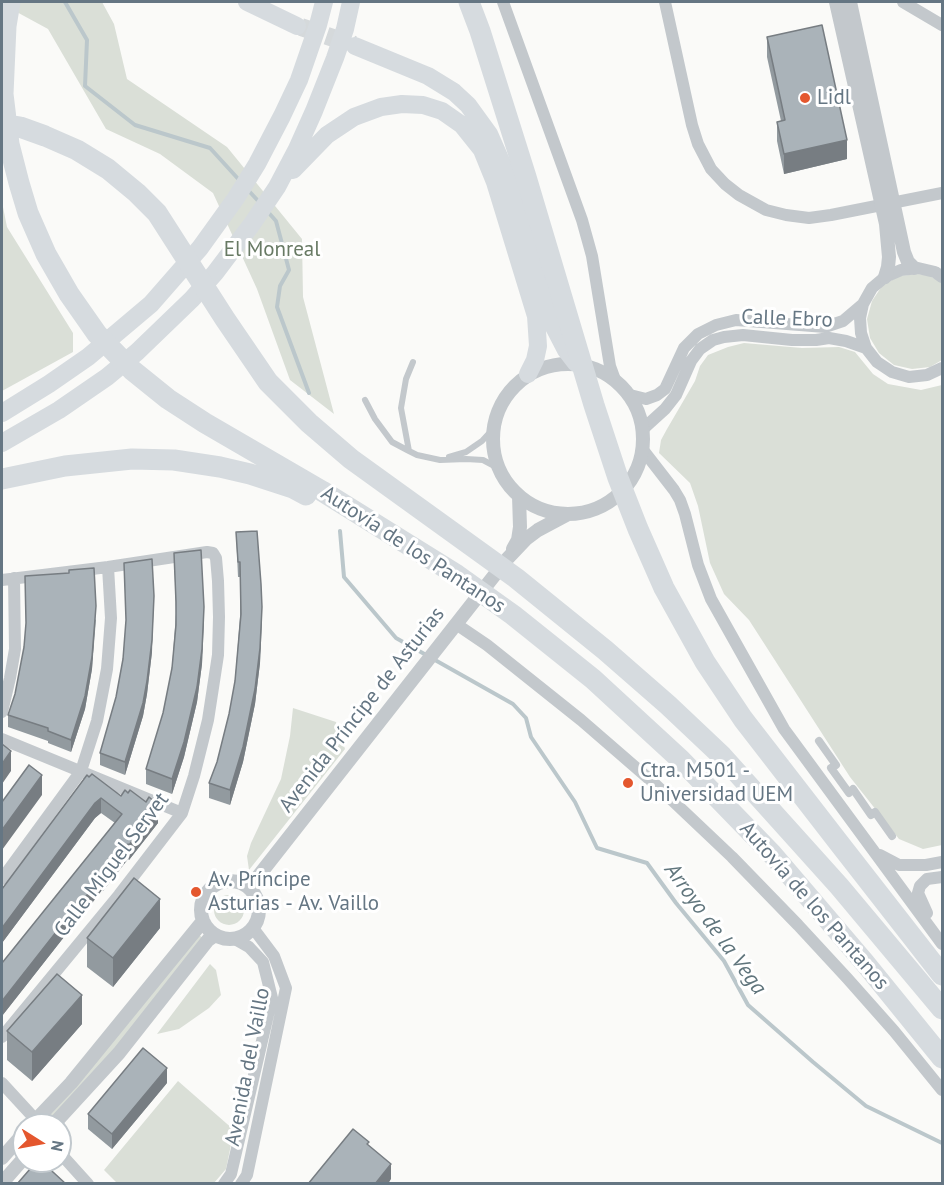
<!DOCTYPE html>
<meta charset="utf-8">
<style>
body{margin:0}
#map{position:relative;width:944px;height:1185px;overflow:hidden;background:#fafaf8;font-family:"PT Sans",sans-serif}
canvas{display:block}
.frame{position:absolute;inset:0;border:3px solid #657683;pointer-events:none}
.north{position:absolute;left:12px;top:1113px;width:60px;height:60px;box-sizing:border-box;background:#fff;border:2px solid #c1c8cd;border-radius:50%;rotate:101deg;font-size:16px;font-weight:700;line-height:24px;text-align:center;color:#657683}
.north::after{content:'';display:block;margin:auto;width:21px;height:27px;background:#e4572e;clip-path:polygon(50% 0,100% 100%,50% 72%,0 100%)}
</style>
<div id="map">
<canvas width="944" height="1185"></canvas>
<div class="frame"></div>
<div class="north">N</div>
</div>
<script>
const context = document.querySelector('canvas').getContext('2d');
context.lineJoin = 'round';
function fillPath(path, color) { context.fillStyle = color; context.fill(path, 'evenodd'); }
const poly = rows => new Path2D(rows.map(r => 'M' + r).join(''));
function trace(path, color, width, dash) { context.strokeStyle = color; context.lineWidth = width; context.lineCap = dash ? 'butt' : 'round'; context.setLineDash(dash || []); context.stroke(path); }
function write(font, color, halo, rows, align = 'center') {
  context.font = font + ' "PT Sans",sans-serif'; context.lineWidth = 6; context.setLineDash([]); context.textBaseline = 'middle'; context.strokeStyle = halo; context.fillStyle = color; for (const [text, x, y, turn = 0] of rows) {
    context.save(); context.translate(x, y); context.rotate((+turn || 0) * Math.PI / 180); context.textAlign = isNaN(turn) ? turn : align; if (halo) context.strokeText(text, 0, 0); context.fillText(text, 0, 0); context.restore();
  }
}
const green = poly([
 [2,2,102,2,114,24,127,79,227,147,302,239,303,297,334,414,290,380,257,289,213,193,160,154,106,129,48,29,2,4],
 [2,202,7,227,73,333,73,352,2,391],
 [918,274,928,275,942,283,942,360,930,367,912,369,894,365,879,353,870,338,867,319,872,301,882,286,899,276],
 [744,343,802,348,839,347,855,352,873,374,888,384,921,390,942,385,942,845,923,849,899,839,850,777,749,620,724,594,710,563,698,506,690,483,659,453,661,440,667,429,695,381,700,366,708,355,728,347],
 [293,708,336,722,345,749,249,870,247,856,251,843,281,779,290,736],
 '214 910a15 15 0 1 1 30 0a15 15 0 1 1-30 0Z',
 [198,934,204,939,111,1053,47,1125,38,1125],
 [210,964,216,970,221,995,209,1008,179,1029,157,1034],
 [178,1081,234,1130,226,1169,214,1183,117,1183,104,1170]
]);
const stream = poly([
 [65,2,87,40,85,86,135,125,210,148,241,182],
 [248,190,261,204],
 [268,212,276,221,289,270,280,286,277,307,309,393],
 [340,531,344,577,396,638,513,704,526,718,531,737,575,802,597,848,647,863,676,903,724,961,748,1005,813,1062,866,1106,942,1143]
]);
const primaryTunnel = poly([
 [301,27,354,45]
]);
const service = poly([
 [365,400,375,419,392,442,409,451,417,455,440,460,466,459,483,460,498,468],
 [409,451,401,408,406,379,413,362],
 [449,457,466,452,482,441,493,429]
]);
const pedestrian = poly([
 [819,741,836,765,831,768,849,793,853,789,871,815,875,812,892,836]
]);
const minor = poly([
 [503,2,582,220,592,256,610,366,614,377],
 [665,2,692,125,698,144,711,169,725,184,739,195,766,210,786,215,809,218,831,215,942,193],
 [903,2,942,25],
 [942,277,935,272,918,268,901,270,885,277,872,288,863,304,860,318,861,333,866,348,877,362,892,372,909,377,927,375,942,368],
 [630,395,646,399,657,395,665,389,684,348,698,334,716,325,736,320,825,327,843,321,863,304],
 [643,429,665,409,676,395,691,361,700,349,713,340,724,337,743,335,792,340,816,340,829,338,846,341,866,348],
 [643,450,674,490,680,500,685,514,698,565,711,599,784,729,942,944],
 [2,580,108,567,207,552,213,553,216,558,218,581,219,617,218,655,208,720,194,776,182,813,119,895,2,1037],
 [456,624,487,645,581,720,656,785,732,857,798,925,847,978,894,1031,942,1090],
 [2,712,10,678,15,649,14,578],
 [2,739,182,813],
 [880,855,899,865,926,865,942,862],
 [2,879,81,771,97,721,107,669,111,618,108,567],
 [927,913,918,893,920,886,927,879,942,877],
 [2,1083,36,1120],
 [60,1153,88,1184],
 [224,1184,231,1174,272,998,263,962,249,947,235,939],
 [241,1184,247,1175,286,988,274,956,253,928]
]);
const tertiary = poly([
 [836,2,886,224,889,257,888,267,885,277],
 [850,2,904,252,908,262,914,268],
 '493 439a75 75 0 1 1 150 0a75 75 0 1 1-150 0Z',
 [513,549,518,540,520,527,519,496],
 '201 910a29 29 0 1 1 58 0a29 29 0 1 1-58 0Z',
 [249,888,508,558,526,539,538,530,568,514],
 [31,1125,71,1083,203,921],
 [53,1125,119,1053,208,940,215,935],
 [2,1158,24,1133],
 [2,1183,24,1158]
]);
const primary = poly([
 [247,2,297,26],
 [355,46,428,76,454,92,468,105,489,134,508,177,552,323,566,350,576,363],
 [293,170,327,135,354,117,381,107,402,104,423,105,442,111,462,125,482,150,495,182,536,316,538,346,535,360,528,374],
 [2,413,49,384,88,357,119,331,151,304,200,248,236,198,257,164,282,116,299,80,318,25,324,2],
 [2,443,59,410,107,377,137,352,192,299,215,273,252,224,277,187,297,149,314,111,335,58,345,29,351,2]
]);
const motorway = poly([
 [10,2,6,26,3,94,9,144,19,183,28,213,46,254,69,294,97,334,132,370,168,399,205,423,322,491,457,575,513,615,593,679,681,760,772,854,865,963,942,1058],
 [469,2,480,31,526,177,594,405,618,478,638,529,664,588,705,662,743,719,839,843,942,975],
 [2,124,20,127,45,136,77,150,108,169,137,193,157,213,225,319,268,382,309,423,351,459,516,578,605,650,668,705,722,756,839,886,942,1009],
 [2,479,65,466,132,459,174,460,220,467,250,474,293,488,306,495]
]);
const wall = poly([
 [767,37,847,159,784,174,777,141,777,122,781,121,767,57],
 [236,532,262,622,260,663,255,704,243,762,230,805,209,798,209,783,217,762,229,714,235,681,240,617,240,577,238,577],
 [174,553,204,622,202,664,197,702,184,757,172,794,146,784,146,769,163,713,172,668,176,613],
 [96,619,92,669,85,709,71,752,48,743,48,741,8,727,8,715],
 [152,652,147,694,143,716,125,775,100,765,100,753,116,697,123,659],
 [87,775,121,796,128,793,156,808,158,823,129,860,128,859,103,891,102,890,76,924,75,923,2,1016,115,823,101,813,95,818,2,943,2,889],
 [160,928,113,987,87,967,87,938],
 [82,1024,32,1081,7,1060,7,1031],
 [167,1083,112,1149,88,1129,88,1114]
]);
const shadedWall = poly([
 [847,140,847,159,784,174,784,154],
 [154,596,152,652,147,694,143,716,125,775,125,762],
 [96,606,92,669,85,709,71,752,71,740],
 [204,607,202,664,197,702,184,757,172,794,172,779],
 [262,607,260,663,255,704,243,762,230,805,230,790],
 [11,751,11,771,2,784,2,764],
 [42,775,42,795,2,850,2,830],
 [101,798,101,813,95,818,2,943,2,928,95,803],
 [156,803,156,810,158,808,158,823,129,860,129,845],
 [128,844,128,859,103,891,103,876],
 [102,876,102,890,76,924,76,909],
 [160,899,160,928,113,987,113,958],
 [75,908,75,923,2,1016,2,1001],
 [82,995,82,1024,32,1081,32,1052],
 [167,1068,167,1083,112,1149,112,1134],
 [391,1164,391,1179,388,1184,375,1184]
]);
const building = poly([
 [822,25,847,140,784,154,777,122,785,120,767,37,822,25],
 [257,531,261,584,262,607,260,648,255,689,243,747,230,790,209,783,217,762,229,714,235,681,241,614,240,562,238,562,236,532,257,531],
 [201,550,204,607,202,649,197,687,184,742,172,779,146,769,163,713,172,668,176,625,176,602,174,553,201,550],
 [152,559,154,596,152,640,147,681,143,703,125,762,100,753,116,697,123,659,126,620,124,563,152,559],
 [94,568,96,606,92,657,85,696,71,740,48,731,48,728,8,715,15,694,24,647,26,623,25,576,69,573,69,570,94,568],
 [2,744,11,751,2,764,2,744],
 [29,765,42,775,2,830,2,802,29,765],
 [92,774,121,796,125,790,128,793,130,790,146,802,149,797,156,803,154,806,158,808,129,845,128,844,103,876,102,876,76,909,75,908,2,1001,2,963,122,814,101,798,95,803,2,928,2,889,87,775,89,777,92,774],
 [134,878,160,899,113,958,87,938,134,878],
 [57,974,82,995,32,1052,7,1031,57,974],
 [143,1048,167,1068,112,1134,88,1114,143,1048],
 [353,1129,369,1142,367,1144,391,1164,375,1184,308,1184,353,1129],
 [37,1161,41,1161,66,1184,17,1184,37,1161]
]);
const markers = [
 [805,98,6,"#e4572e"],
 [628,783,6,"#e4572e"],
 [196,892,6,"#e4572e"]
];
const poiNames = [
 ["Lidl",817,98],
 ["Ctra. M501 -",640,771],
 ["Universidad UEM",640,795],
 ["Av. Príncipe",208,880],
 ["Asturias - Av. Vaillo",208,904]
];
const parkNames = [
 ["El Monreal",272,250]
];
const streetNames = [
 ["Calle Ebro",787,319,2],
 ["Autovía de los Pantanos",413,550,33],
 ["Avenida Príncipe de Asturias",362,710,-52],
 ["Calle Miguel Servet",112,865,-53],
 ["Autovía de los Pantanos",814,906,49],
 ["Avenida del Vaillo",248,1067,-79]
];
const waterNames = [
 ["Arroyo de la Vega",715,929,54]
];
fillPath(green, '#dadfd7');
trace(stream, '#bbc7cb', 4);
trace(primaryTunnel, '#d5d9db', 18, [18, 9]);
trace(service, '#c3c8cc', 6);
trace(pedestrian, '#c3c8cc', 8);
trace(minor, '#c3c8cc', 12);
trace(tertiary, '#c3c8cc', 14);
trace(primary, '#d6dbdf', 18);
trace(motorway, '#d6dbdf', 21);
fillPath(wall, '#929a9f');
fillPath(shadedWall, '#777d82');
fillPath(building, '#aab3b9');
trace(building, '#777d82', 1.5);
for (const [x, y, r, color] of markers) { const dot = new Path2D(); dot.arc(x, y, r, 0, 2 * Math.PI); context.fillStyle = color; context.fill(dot); trace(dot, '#fff', 2); }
write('21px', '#657683', '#fff', poiNames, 'left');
write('21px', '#687a64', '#fff', parkNames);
write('21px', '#657683', '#fff', streetNames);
write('italic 22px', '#60757c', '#fff', waterNames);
</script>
